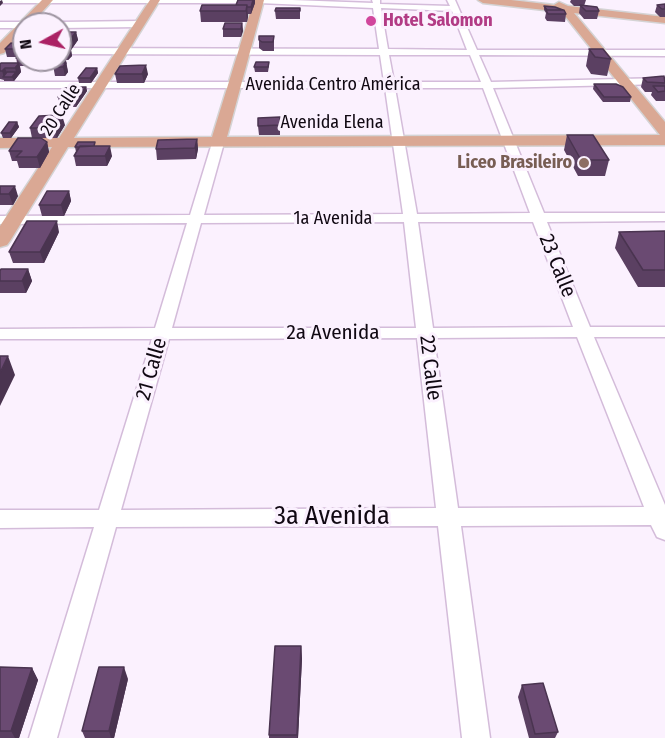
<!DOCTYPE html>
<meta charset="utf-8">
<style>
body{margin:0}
#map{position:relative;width:665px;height:738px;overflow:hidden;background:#fbf1fe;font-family:"Fira Sans Condensed",sans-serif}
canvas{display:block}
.north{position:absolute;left:12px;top:12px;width:60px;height:60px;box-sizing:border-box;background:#fbf1fe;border:2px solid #9d94a0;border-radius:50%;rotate:262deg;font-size:16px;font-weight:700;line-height:24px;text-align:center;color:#100812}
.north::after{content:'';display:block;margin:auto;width:21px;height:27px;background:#ab2164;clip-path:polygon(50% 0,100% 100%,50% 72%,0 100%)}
</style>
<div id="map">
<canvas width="665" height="738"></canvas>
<div class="north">N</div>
</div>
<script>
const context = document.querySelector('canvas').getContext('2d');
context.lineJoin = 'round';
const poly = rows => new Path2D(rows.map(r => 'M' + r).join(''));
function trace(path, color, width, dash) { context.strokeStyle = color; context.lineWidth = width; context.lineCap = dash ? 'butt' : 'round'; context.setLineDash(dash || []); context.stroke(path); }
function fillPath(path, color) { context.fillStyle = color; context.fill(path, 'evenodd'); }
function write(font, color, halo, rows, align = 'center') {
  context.font = font + ' "Fira Sans Condensed",sans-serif'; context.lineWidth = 6; context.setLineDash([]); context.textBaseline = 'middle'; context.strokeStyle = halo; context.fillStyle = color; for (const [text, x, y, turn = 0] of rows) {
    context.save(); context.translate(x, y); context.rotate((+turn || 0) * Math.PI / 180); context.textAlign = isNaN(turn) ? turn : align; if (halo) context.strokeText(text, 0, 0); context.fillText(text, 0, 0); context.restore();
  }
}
const minor = poly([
 [0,0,292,0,373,3,372,0,380,0,380,4,450,6,447,0,455,0,477,50,665,50,665,56,479,55,491,82,665,78,665,84,493,88,544,213,665,213,665,221,547,222,590,327,665,327,665,337,594,337,665,505,665,540,657,537,651,525,461,526,490,738,462,738,438,526,116,527,57,738,29,738,94,527,0,528,0,510,99,510,152,339,0,339,0,329,155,328,187,223,0,224,0,216,190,215,212,143,218,139,224,143,204,215,403,214,385,88,0,88,0,82,384,82,380,55,60,54,60,48,379,49,373,8,259,3,0,3,0,0],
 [381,8,452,11,467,50,388,49,381,8],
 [389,55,470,55,481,82,394,82,389,55],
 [395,88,483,88,530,213,417,214,395,88],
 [404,222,416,328,172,328,201,223,404,222],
 [418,222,533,222,573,327,433,328,418,222],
 [577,337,644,507,458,508,434,338,577,337],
 [417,338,436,508,121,510,169,339,417,338],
 [0,22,24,22,28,24,24,24,24,28,0,28,0,22],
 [60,22,139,21,143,24,139,27,60,28,60,24,56,24,60,22]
]);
const major = poly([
 [42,0,53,0,31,24,24,24,24,32,4,53,0,54,0,43,42,0],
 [150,0,160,0,74,138,212,137,254,0,264,0,227,137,660,135,562,12,483,3,478,0,511,0,554,5,559,2,568,6,665,17,665,23,574,13,665,122,665,145,68,147,10,241,7,245,0,247,0,226,52,147,0,148,0,138,59,138,150,0]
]);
const wall = poly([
 [238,0,255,0,255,3,251,14,248,14,247,22,201,22,200,11,236,5],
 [571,0,586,0,584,6,599,11,597,19,584,19,579,13,580,6,574,6,570,2],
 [665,4,665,17,660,17,655,12,657,5],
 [544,6,566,14,565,22,547,21,545,18,546,13,544,10],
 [300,8,300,19,276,19,275,11],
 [242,23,243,31,241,37,223,37,223,29],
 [76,32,78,40,71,50,72,56,68,60,66,60,68,72,65,76,55,76,52,60,60,60,60,38],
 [274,36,274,51,263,51,259,48,259,40],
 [24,44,24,60,30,60,31,62,27,66,20,66,21,72,14,81,4,81,4,80,0,79,0,64,17,63,16,57,7,57,5,49],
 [589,49,611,59,607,76,591,74,586,66],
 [120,66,148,74,144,83,117,83,115,74],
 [269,66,268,72,255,72,254,67],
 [97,68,98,73,91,83,79,83,78,78],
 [665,77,665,101,656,101,651,95,652,92,645,92,641,87,643,78],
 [594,84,631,97,630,102,603,102,593,89],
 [86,87,87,91,76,107,60,107,58,97],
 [280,117,280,135,259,135,258,126],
 [17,122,19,127,11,138,3,138,1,133],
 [65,125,57,138,41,138,47,142,49,152,40,168,19,168,17,161,12,161,9,151,32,138,30,128],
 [567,135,609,160,605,176,578,176,564,150],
 [197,139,198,149,196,159,157,160,156,149],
 [96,146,112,156,107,166,76,166,74,156,76,152,75,147],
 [0,186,18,196,13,205,0,205],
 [69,191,71,201,64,216,42,216,39,205],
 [665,231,665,287,638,287,615,248,619,232],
 [59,232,44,263,13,263,9,252],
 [28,269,32,281,26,293,0,293,0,271],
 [301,646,302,659,298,738,269,738,269,735],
 [0,667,32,668,38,680,19,738,0,738],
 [128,679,114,738,85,738,82,731],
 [522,685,558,732,555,738,529,738,518,697]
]);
const shadedWall = poly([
 [2,0,3,3,0,6,0,1],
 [253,0,255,0,255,3,251,14,251,7],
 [247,5,248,17,247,22,246,11],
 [242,23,243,31,241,37,241,29],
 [76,32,78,40,71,50,72,56,68,60,67,52,70,47,69,41],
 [64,54,66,63,63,67,61,58],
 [26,60,30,60,31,62,27,66],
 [19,63,21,72,14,81,12,77,16,72,15,68],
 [66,63,68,72,65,76,63,67],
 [146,65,148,74,144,83,142,74],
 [5,68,8,76,4,77,2,71],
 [97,68,98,73,91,83,90,78],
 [86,87,87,91,83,97,82,92],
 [81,88,83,97,76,107,74,97],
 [62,115,65,125,57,138,54,128],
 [17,122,19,127,11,138,10,133],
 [197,139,198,149,196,159,195,148],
 [47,142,49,152,40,168,37,157],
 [110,146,112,156,107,166,105,156],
 [15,186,18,196,13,205,9,194],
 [69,191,71,201,64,216,61,205],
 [57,221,59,232,44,263,40,252],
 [28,269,32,281,26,293,22,281],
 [8,356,15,375,0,406,0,373],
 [301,646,302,659,298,738,297,738],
 [124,667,128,679,114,738,111,738,109,731],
 [32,668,38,680,19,738,15,738,11,731]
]);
const building = poly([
 [238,0,253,0,251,7,247,7,247,5,236,5,238,0],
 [665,4,665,9,662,9,657,5,665,4],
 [202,5,247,5,246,11,200,11,202,5],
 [580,5,597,7,599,11,586,11,580,5],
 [544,6,555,7,563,10,547,10,544,6],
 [276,8,300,8,300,11,275,11,276,8],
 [546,10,564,10,566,14,548,14,546,10],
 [225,23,242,23,241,29,223,29,225,23],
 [65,32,76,32,69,41,60,41,60,38,65,32],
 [259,36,274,36,273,42,262,42,259,40,259,36],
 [11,43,24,44,24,49,5,49,11,43],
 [61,47,70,47,67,52,60,52,61,47],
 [589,49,603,49,611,59,595,57,589,49],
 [20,54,24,54,24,58,16,58,20,54],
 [256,62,269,62,268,67,254,67,256,62],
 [1,63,19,63,15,68,5,68,2,71,0,71,0,64,1,63],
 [57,63,66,63,63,67,53,67,57,63],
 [146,65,142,74,115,74,120,66,146,65],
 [86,68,97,68,90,78,78,78,86,68],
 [7,72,16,72,12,77,3,77,7,72],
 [664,76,665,83,647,82,643,78,664,76],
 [594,84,616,84,623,87,631,97,604,97,594,84],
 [653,86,665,86,665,91,658,92,653,86],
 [70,87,86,87,82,92,81,88,70,88,70,87],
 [65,88,81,88,74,97,58,97,65,88],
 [62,115,54,128,30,128,39,116,62,115],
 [280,117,280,125,258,126,258,118,280,117],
 [9,122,17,122,10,133,1,133,9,122],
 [567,135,593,135,609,160,581,160,567,135],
 [18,138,41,138,47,142,37,157,16,157,22,151,9,151,18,138],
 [197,139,195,148,156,149,158,140,197,139],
 [78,142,95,142,94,146,75,147,78,142],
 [80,146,110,146,105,156,74,156,80,146],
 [0,186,15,186,9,194,0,194,0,186],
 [47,191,69,191,61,205,39,205,47,191],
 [27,221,57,221,40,252,9,252,27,221],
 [665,231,665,270,643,270,619,232,665,231],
 [1,269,28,269,22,281,0,281,0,271,1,269],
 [0,356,8,356,0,373,0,356],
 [275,646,301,646,297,735,269,735,275,646],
 [0,667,32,668,11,731,0,731,0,667],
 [99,667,124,667,109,731,82,731,99,667],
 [543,683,558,732,535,734,522,685,543,683]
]);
const markers = [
 [371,21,6,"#d1479c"],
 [584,163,6,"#8d6e63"]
];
const farHotelnames = [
 ["Hotel Salomon",383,21]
];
const farStreetnames = [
 ["Avenida Centro América",333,85],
 ["20 Calle",61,110,-57],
 ["Avenida Elena",332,123],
 ["1a Avenida",333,219]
];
const farEducationnames = [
 ["Liceo Brasileiro",572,163]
];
const streetNames = [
 ["23 Calle",557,266,68],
 ["2a Avenida",333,333],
 ["22 Calle",430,368,83],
 ["21 Calle",152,369,-74]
];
const nearStreetnames = [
 ["3a Avenida",332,517]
];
trace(minor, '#d4bcda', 3);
trace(major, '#d4d3d4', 3);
fillPath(minor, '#fff');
fillPath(major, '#daa894');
fillPath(wall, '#5b4062');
fillPath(shadedWall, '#4a3450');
fillPath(building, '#6a4a72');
trace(building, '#4a3450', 1.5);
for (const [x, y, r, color] of markers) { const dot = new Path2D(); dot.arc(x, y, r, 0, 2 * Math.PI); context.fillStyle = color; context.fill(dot); trace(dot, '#fbf1fe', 2); }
write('bold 18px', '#b23c85', '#fbf1fe', farHotelnames, 'left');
write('18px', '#100812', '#fbf1fe', farStreetnames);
write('bold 18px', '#785e54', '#fbf1fe', farEducationnames, 'right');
write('21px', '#100812', '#fbf1fe', streetNames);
write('26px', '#100812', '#fbf1fe', nearStreetnames);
</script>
